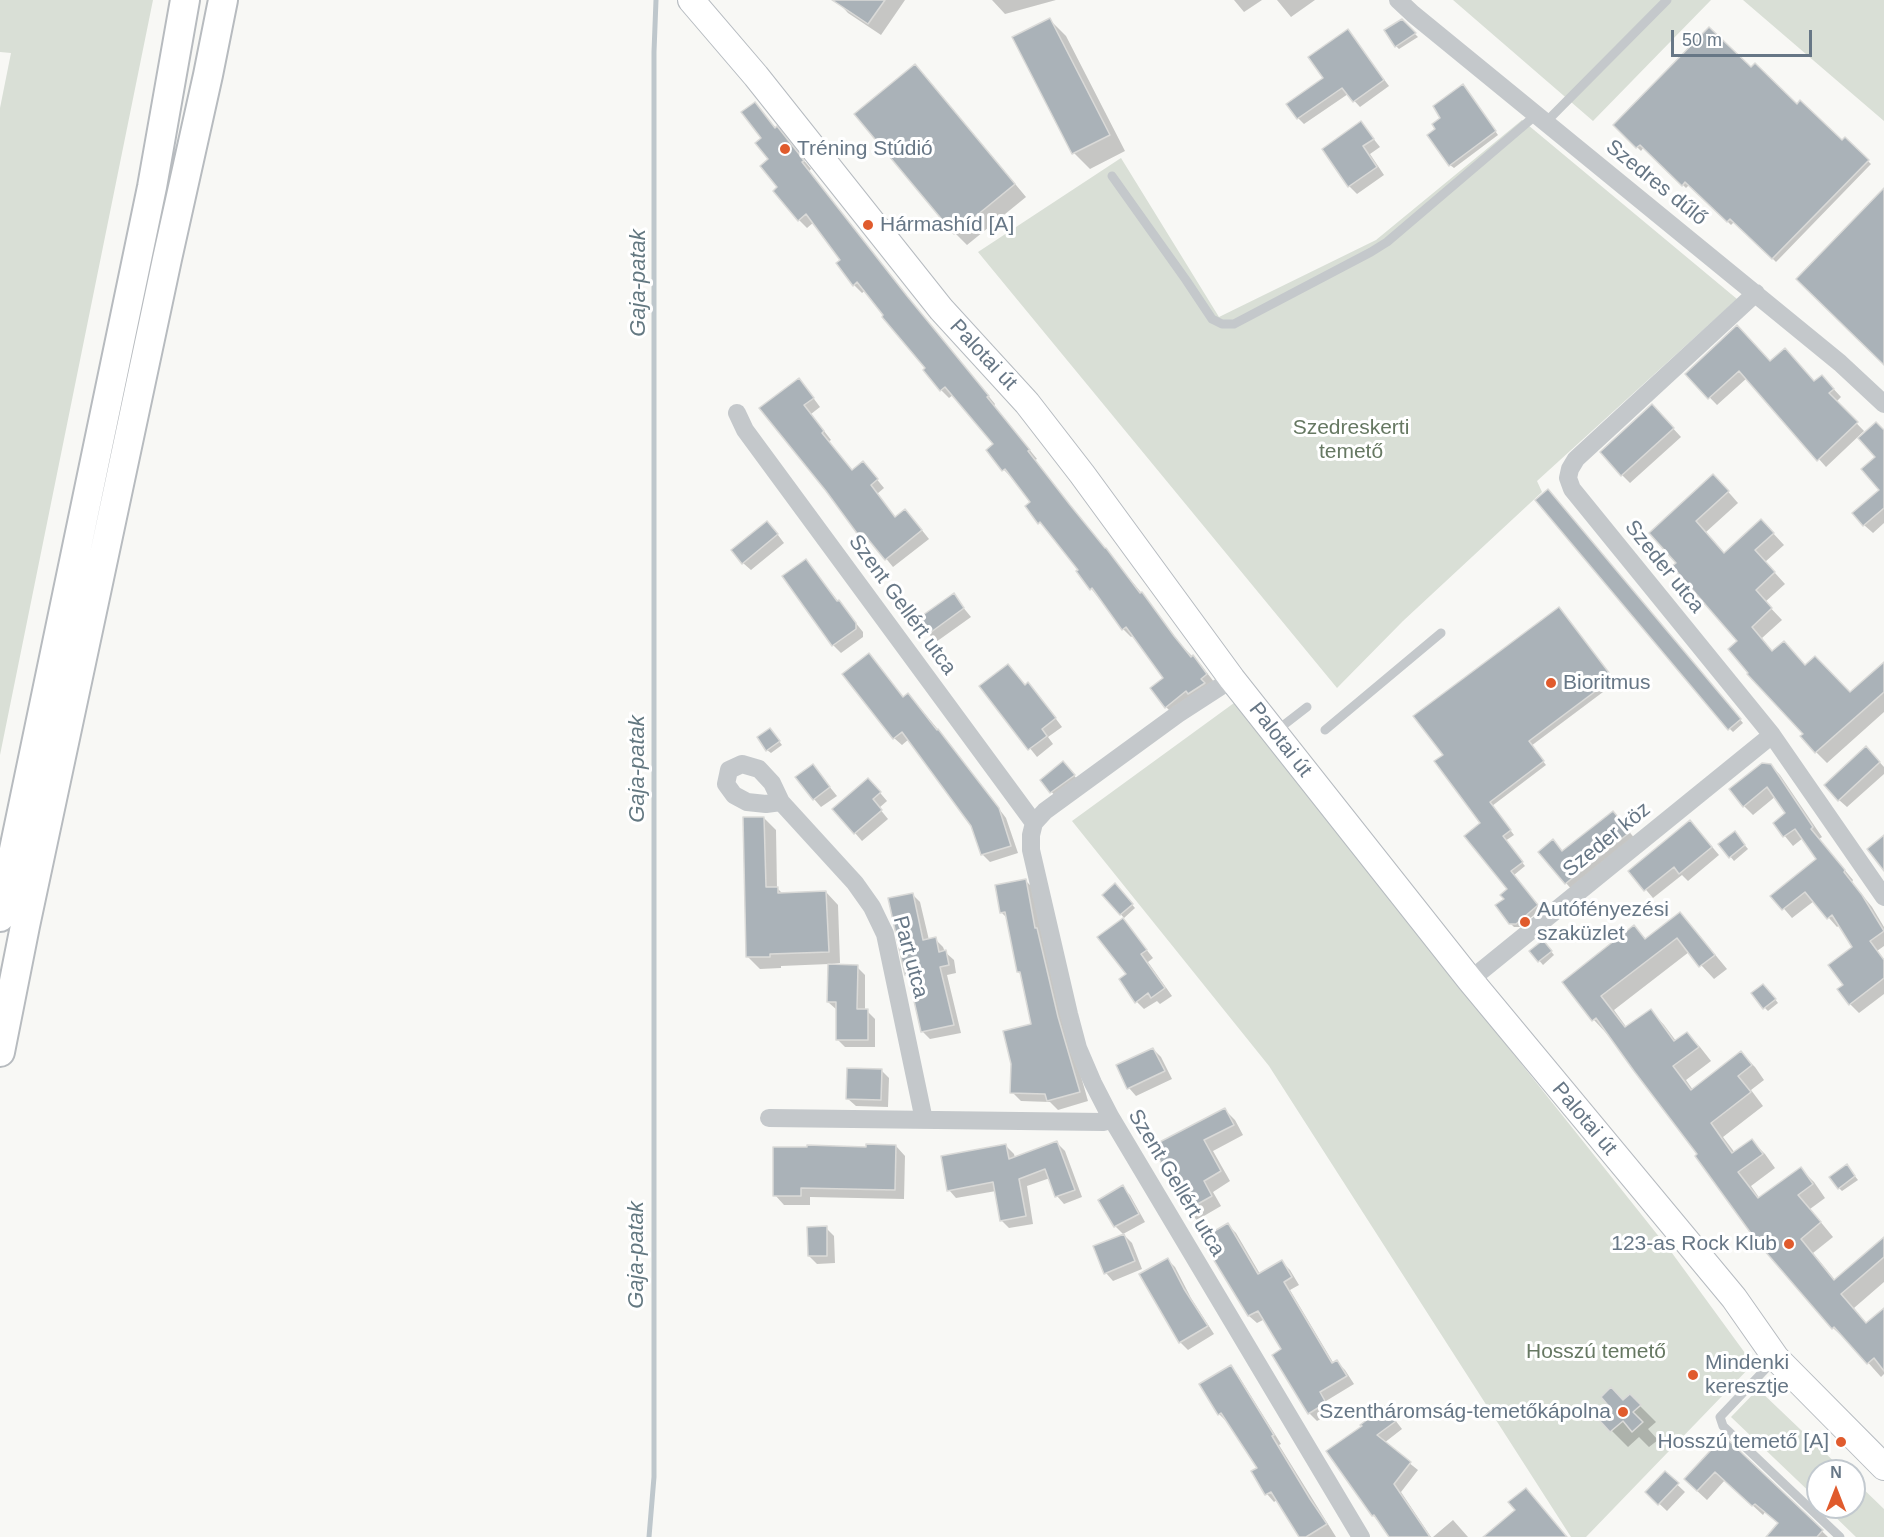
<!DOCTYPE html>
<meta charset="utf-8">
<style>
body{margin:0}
#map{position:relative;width:1884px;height:1537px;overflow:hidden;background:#f8f8f5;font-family:Arial,sans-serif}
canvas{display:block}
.north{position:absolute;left:1806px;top:1459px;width:60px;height:60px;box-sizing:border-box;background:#fff;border:2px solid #c2c9cf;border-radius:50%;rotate:0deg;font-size:16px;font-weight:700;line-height:24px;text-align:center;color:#677786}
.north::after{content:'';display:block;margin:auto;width:21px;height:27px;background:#e05b2d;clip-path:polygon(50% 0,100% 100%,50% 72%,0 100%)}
.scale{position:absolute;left:1671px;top:30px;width:141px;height:27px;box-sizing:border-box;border:3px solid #677786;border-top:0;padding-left:8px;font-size:18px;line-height:21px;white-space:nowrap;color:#677786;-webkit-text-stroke:4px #fff;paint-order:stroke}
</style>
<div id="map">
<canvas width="1884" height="1537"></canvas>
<div class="north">N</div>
<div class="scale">50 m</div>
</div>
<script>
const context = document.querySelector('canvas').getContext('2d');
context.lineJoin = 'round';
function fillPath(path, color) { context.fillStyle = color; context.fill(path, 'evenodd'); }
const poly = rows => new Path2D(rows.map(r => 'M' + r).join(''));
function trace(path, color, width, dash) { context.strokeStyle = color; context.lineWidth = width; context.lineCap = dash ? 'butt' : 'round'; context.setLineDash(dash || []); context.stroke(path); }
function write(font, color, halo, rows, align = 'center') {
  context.font = font + ' Arial,sans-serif'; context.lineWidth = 6; context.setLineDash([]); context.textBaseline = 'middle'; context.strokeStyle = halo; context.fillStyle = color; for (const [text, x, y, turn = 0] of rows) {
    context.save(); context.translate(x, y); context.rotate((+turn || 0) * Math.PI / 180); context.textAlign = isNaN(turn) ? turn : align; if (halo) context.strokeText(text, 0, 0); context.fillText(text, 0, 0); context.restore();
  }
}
const green = poly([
 [0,0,153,0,0,755,0,108,11,53,0,52],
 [1453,0,1711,0,1593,121],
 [1743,0,1884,0,1884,121],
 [1522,120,1737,299,1537,481,1542,492,1403,621,1337,688,978,252,1121,158,1219,317,1376,240],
 [1234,703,1672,1253,1753,1364,1586,1537,1571,1537,1269,1066,1072,821],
 [1758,1389,1844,1471,1818,1471,1818,1500,1731,1417],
 [1854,1480,1884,1509,1884,1537,1856,1537,1825,1507,1854,1507]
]);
const shadow = poly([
 [836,0,905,0,881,35,848,13],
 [992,0,1056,0,1005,14],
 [1234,0,1262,0,1244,12],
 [1277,0,1315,0,1291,17],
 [1049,19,1066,36,1125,151,1090,169,1074,153],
 [1402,21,1418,37,1399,49,1396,46],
 [1348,31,1389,86,1360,107,1348,94,1304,124,1298,118,1325,79],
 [915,66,927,78,1026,197,967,245,955,233],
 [1751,69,1842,142,1845,139,1871,164,1776,262,1735,221,1731,225,1690,184,1686,188,1644,147,1641,151,1615,125],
 [1466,90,1498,135,1454,168,1450,165,1442,119],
 [755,104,807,164,811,169,809,171,915,306,995,404,994,406,1037,459,1035,460,1077,515,1149,602,1182,646,1201,665,1214,682,1174,715,1166,707,1165,678,1134,635,1131,637,1123,629,1078,572,1080,570,1027,507,1032,503,1013,477,1012,478,1004,470,988,450,995,445,953,395,949,398,941,390,925,370,927,368,866,290,862,293,854,285,842,260,814,222,807,228,799,220,779,188,763,139],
 [1361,123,1380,147,1370,154,1384,175,1357,194,1349,186,1324,149],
 [1770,363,1815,383,1829,384,1841,397,1836,402,1864,431,1826,467,1747,378,1717,405,1687,374],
 [806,388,820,407,811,414,831,440,828,442,853,471,870,471,884,488,877,494,896,518,913,519,929,539,893,567,871,540,868,543,860,535,827,490,761,408],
 [1660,414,1681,437,1630,483,1622,475],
 [1884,432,1884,523,1873,533,1864,525,1881,490,1878,457],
 [1724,487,1738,503,1706,532,1725,554,1772,532,1784,545,1765,562,1785,584,1765,602,1782,620,1762,638,1773,653,1806,666,1850,694,1884,664,1884,712,1827,763,1816,752,1805,734,1740,641,1678,563,1651,533],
 [1551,495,1743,723,1733,732,1730,729],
 [775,531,784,543,751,570,743,563],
 [806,561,863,632,863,637,841,653,833,645,785,576],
 [953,595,971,617,936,642,918,621],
 [1562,613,1615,683,1531,746,1546,765,1492,806,1514,835,1505,841,1525,866,1514,875,1541,909,1520,927,1514,927,1510,923,1506,899,1510,889,1482,823,1445,755],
 [1008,666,1026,686,1028,684,1036,692,1062,727,1048,737,1053,744,1037,757,981,687],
 [904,698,916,703,946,739,1006,818,1018,853,990,862,982,854,973,825,909,739,902,745,894,738],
 [773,733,782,745,771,753,767,750],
 [1874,756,1884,767,1884,774,1847,807,1839,800],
 [1771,765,1780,775,1822,837,1819,839,1853,880,1852,882,1872,907,1884,927,1884,946,1877,951,1884,959,1884,994,1859,1013,1850,1004,1845,985,1854,947,1840,925,1837,927,1814,901,1792,918,1773,896,1818,859,1803,838,1793,846,1775,824,1787,813,1776,796,1753,815,1744,806],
 [813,766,837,796,821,807,814,799],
 [1067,767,1077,779,1055,796,1042,780],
 [876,788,887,801,879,808,888,819,862,841,855,833],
 [764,818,776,830,777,888,783,894,826,892,838,905,840,963,832,964,832,966,857,967,865,975,865,1011,867,1011,875,1019,875,1047,845,1047,837,1039,837,1010,828,1002,829,964,781,966,781,968,760,969,748,957],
 [1620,821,1637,841,1573,891,1566,883,1563,852],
 [1698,830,1719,855,1688,881,1682,875,1653,898,1630,871],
 [1738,837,1748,849,1734,861,1720,844],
 [1026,881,1035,890,1067,1027,1088,1101,1058,1110,1050,1102,1021,1101,1012,1092,1033,1026,1023,976,1018,972,1007,918,1001,912],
 [1115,885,1135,908,1124,918,1104,895],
 [912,894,920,902,929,940,935,939,943,947,945,952,954,960,956,973,947,975,961,1033,930,1039,923,1032,910,978,906,974],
 [1680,914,1693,928,1727,969,1714,979,1689,952,1614,1010,1627,1028,1651,1011,1664,1025,1676,1041,1687,1034,1700,1047,1711,1061,1686,1080,1693,1090,1741,1053,1755,1067,1764,1080,1751,1090,1763,1106,1723,1137,1735,1153,1752,1141,1765,1154,1775,1168,1751,1186,1760,1199,1801,1169,1814,1182,1825,1198,1810,1209,1833,1237,1813,1253,1835,1280,1884,1239,1884,1282,1854,1308,1867,1324,1884,1310,1884,1374,1881,1377,1848,1340,1847,1341,1833,1328,1699,1155,1608,1033,1607,1034,1594,1020,1564,982,1634,927,1647,940],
 [1123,920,1153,958,1148,962,1172,996,1160,1004,1157,1001,1144,1009,1137,1002,1128,974],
 [1546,945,1554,955,1543,965,1531,951],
 [1767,989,1778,1003,1768,1011,1765,1008],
 [1153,1049,1161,1057,1172,1079,1136,1096,1129,1088,1118,1066],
 [881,1070,889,1078,888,1107,856,1106,848,1099],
 [1224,1109,1235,1120,1243,1135,1213,1151,1230,1181,1213,1192,1221,1206,1197,1220,1186,1210,1170,1183],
 [1057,1143,1065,1151,1082,1197,1064,1204,1057,1196,1050,1178,1027,1186,1033,1224,1009,1228,1001,1220,996,1191,956,1198,949,1190,1006,1146,1014,1154,1015,1158],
 [896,1146,905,1156,904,1199,810,1197,810,1205,784,1205,775,1195,868,1148],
 [1850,1170,1858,1180,1842,1191,1839,1188],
 [1122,1187,1130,1195,1145,1222,1123,1234,1115,1226,1100,1200],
 [1228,1225,1236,1233,1260,1274,1282,1262,1290,1270,1299,1285,1290,1290,1334,1364,1337,1362,1345,1370,1354,1384,1326,1401,1333,1412,1317,1421,1309,1413,1283,1350,1265,1319,1257,1323,1249,1316,1203,1240],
 [826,1228,834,1236,835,1263,817,1264,809,1256],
 [1124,1235,1132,1243,1142,1269,1113,1281,1106,1273],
 [1168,1260,1175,1267,1191,1298,1214,1334,1188,1350,1180,1342,1141,1275],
 [1230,1367,1238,1375,1281,1444,1279,1445,1336,1537,1301,1537,1277,1500,1274,1502,1267,1494,1259,1469,1227,1422,1219,1414],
 [1630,1396,1656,1422,1648,1429,1658,1440,1649,1447,1639,1437,1628,1447,1602,1421],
 [1392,1416,1402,1429,1384,1443,1418,1470,1401,1492,1431,1537,1391,1537,1373,1515,1328,1451],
 [1724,1438,1828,1537,1768,1537,1779,1524,1765,1512,1763,1515,1725,1480,1707,1500,1695,1489],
 [1665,1473,1685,1492,1667,1511,1647,1492],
 [1453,1520,1468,1537,1433,1537]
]);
const stream = poly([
 [649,1537,654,1477,654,52,656,0]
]);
const building = poly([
 [832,0,885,0,868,24,832,0],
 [1050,18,1110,135,1072,154,1012,37,1050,18],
 [1402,19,1416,33,1395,47,1384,30,1402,19],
 [1709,27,1751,67,1755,63,1797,104,1800,100,1842,140,1845,137,1869,160,1772,259,1730,219,1727,222,1685,182,1682,186,1640,145,1636,148,1613,125,1709,27],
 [1348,29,1384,80,1353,102,1342,88,1297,119,1286,104,1323,78,1308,57,1348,29],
 [915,64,1015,184,954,234,854,114,915,64],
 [1463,84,1496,131,1449,166,1427,135,1435,129,1432,124,1440,118,1433,106,1463,84],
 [755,102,775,128,777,126,799,154,804,161,802,162,907,296,989,396,987,397,1030,450,1028,451,1070,505,1105,548,1106,548,1140,593,1142,592,1174,636,1191,657,1193,655,1207,674,1201,679,1205,683,1188,694,1186,691,1165,708,1150,688,1163,678,1126,627,1122,630,1092,588,1090,590,1076,571,1078,570,1040,522,1038,524,1025,506,1030,502,1005,469,1002,471,986,450,993,444,945,387,940,391,923,370,925,368,882,317,883,315,857,282,853,286,836,263,840,260,806,214,798,221,773,191,777,187,760,166,768,159,755,143,761,138,741,112,755,102],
 [1361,121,1374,139,1363,146,1377,167,1348,187,1322,149,1361,121],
 [1884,188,1884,365,1796,279,1884,188],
 [1737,325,1770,361,1785,348,1814,381,1822,375,1834,389,1829,393,1858,422,1817,461,1739,371,1708,399,1685,374,1737,325],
 [799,378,814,398,804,405,824,431,822,433,852,470,863,461,878,479,871,485,895,517,905,509,922,530,885,560,863,533,859,536,826,491,759,408,799,378],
 [1652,404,1674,428,1621,476,1600,452,1652,404],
 [1876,422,1884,430,1884,508,1863,526,1852,513,1879,490,1861,469,1875,457,1858,438,1876,422],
 [1713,474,1729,491,1696,521,1724,553,1761,519,1774,533,1755,550,1775,572,1756,590,1772,608,1752,627,1772,651,1784,641,1805,665,1815,656,1850,692,1884,662,1884,692,1815,753,1800,736,1803,734,1747,674,1748,673,1728,649,1737,641,1672,566,1676,563,1649,533,1713,474],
 [1548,489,1741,719,1728,730,1535,500,1548,489],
 [767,521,778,534,742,564,731,550,767,521],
 [806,559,837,601,839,600,856,623,856,629,832,646,782,576,806,559],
 [954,593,964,608,927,635,916,620,954,593],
 [1559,607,1613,678,1529,741,1544,761,1490,802,1511,830,1503,836,1523,862,1511,871,1538,905,1516,924,1509,924,1495,905,1504,899,1500,895,1507,889,1464,836,1480,823,1434,761,1443,755,1413,716,1559,607],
 [869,653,903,697,908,693,937,730,938,729,999,808,1011,846,981,855,971,826,902,732,893,739,842,674,869,653],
 [1008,664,1025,685,1028,682,1056,718,1042,729,1047,736,1028,750,979,686,1008,664],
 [770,728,780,741,766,751,757,737,770,728],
 [1866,746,1880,762,1838,801,1824,785,1866,746],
 [1063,761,1075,775,1050,793,1040,780,1063,761],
 [1762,763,1771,764,1813,827,1811,829,1845,870,1844,872,1862,895,1884,931,1870,941,1884,960,1884,978,1849,1005,1837,989,1843,985,1828,965,1852,947,1832,915,1827,919,1805,892,1782,910,1770,896,1816,859,1795,829,1783,837,1773,823,1785,813,1767,787,1743,807,1729,789,1762,763],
 [813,764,830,787,813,800,795,777,813,764],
 [868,778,881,792,873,799,882,810,854,834,832,809,868,778],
 [1613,811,1630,832,1565,884,1538,852,1553,839,1562,851,1613,811],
 [743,817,764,817,766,887,778,887,778,893,826,891,829,952,770,954,770,957,746,957,743,817],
 [1690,820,1712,847,1679,874,1674,867,1644,891,1628,871,1690,820],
 [1735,831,1745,845,1729,858,1718,844,1735,831],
 [1884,835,1884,871,1867,849,1884,835],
 [1026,879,1035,928,1037,928,1058,1017,1080,1092,1047,1101,1045,1094,1010,1093,1011,1064,1003,1031,1031,1024,1020,972,1017,972,1005,912,1000,913,995,885,1026,879],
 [1115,883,1133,904,1120,915,1102,895,1115,883],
 [913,893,923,940,936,937,939,952,946,950,949,965,940,967,954,1025,921,1032,908,974,905,975,888,898,913,893],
 [1680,912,1715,955,1699,967,1677,938,1601,996,1625,1027,1651,1009,1674,1041,1687,1032,1699,1047,1673,1066,1691,1090,1741,1051,1752,1065,1738,1076,1751,1092,1711,1123,1732,1153,1752,1139,1763,1154,1738,1172,1758,1198,1801,1167,1813,1184,1798,1195,1821,1222,1801,1239,1834,1280,1884,1237,1884,1257,1841,1294,1866,1323,1884,1308,1884,1371,1874,1358,1867,1364,1834,1327,1832,1329,1758,1243,1695,1156,1697,1154,1634,1071,1596,1018,1592,1021,1562,982,1634,925,1645,939,1680,912],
 [1123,918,1147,950,1141,954,1165,988,1151,998,1148,993,1135,1003,1119,979,1126,974,1097,937,1123,918],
 [1543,940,1552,951,1538,962,1529,951,1543,940],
 [828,964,858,965,857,1009,868,1009,868,1040,836,1040,836,1002,827,1002,828,964],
 [1763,984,1776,999,1763,1009,1751,993,1763,984],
 [1153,1048,1165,1071,1127,1089,1116,1065,1153,1048],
 [847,1068,882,1069,881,1100,846,1099,847,1068],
 [1225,1108,1234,1125,1204,1140,1221,1171,1204,1181,1212,1196,1185,1211,1168,1182,1171,1181,1152,1146,1225,1108],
 [1057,1141,1075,1190,1055,1197,1045,1169,1019,1179,1026,1216,1000,1221,993,1182,947,1191,941,1156,1006,1144,1009,1159,1057,1141],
 [866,1144,896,1145,895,1190,801,1188,801,1196,773,1196,773,1147,807,1147,807,1145,866,1147,866,1144],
 [1847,1164,1855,1176,1838,1189,1829,1177,1847,1164],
 [1123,1185,1139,1214,1114,1227,1098,1200,1123,1185],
 [1228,1223,1258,1274,1282,1260,1292,1277,1284,1282,1332,1363,1337,1360,1347,1376,1320,1392,1326,1403,1308,1414,1272,1355,1281,1349,1258,1311,1248,1316,1201,1239,1228,1223],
 [827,1226,827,1256,808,1256,807,1227,827,1226],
 [1124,1234,1135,1261,1104,1274,1093,1246,1124,1234],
 [1168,1258,1184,1289,1208,1326,1179,1343,1139,1274,1168,1258],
 [1231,1365,1274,1435,1272,1436,1310,1499,1327,1524,1306,1537,1299,1537,1271,1492,1265,1495,1251,1471,1257,1468,1221,1413,1218,1415,1199,1384,1231,1365],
 [1611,1387,1623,1400,1630,1394,1641,1405,1633,1412,1643,1422,1632,1432,1623,1421,1610,1432,1600,1421,1612,1410,1601,1397,1611,1387],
 [1385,1406,1396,1421,1377,1435,1411,1462,1394,1484,1430,1537,1389,1537,1374,1515,1372,1516,1326,1451,1362,1426,1360,1425,1385,1406],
 [1724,1436,1823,1530,1817,1537,1766,1537,1778,1523,1755,1504,1752,1506,1715,1472,1697,1491,1684,1479,1724,1436],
 [1665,1471,1679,1483,1658,1505,1645,1492,1665,1471],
 [1526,1488,1567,1537,1483,1537,1515,1510,1508,1502,1526,1488]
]);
const lane = poly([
 [1546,122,1667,0],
 [1112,176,1186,280,1212,319,1222,324,1234,324,1371,252,1387,242,1536,115],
 [1325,730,1441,633],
 [1276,731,1307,707],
 [1774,1360,1720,1417,1723,1426,1840,1537]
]);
const street = poly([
 [1398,0,1413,14,1840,363,1884,404],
 [1756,293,1576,459,1570,469,1568,478,1572,489,1772,735,1884,897],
 [737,413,745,430,1034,823],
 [1232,679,1178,714,1045,811,1034,823,1031,835,1031,850,1069,1014,1078,1048,1093,1083,1110,1116,1361,1537],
 [781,802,766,804,747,802,734,795,726,784,729,770,742,764,759,769,772,783,781,802,855,883,872,907,885,934,924,1120],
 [1470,980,1772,735],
 [769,1118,1104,1122,1110,1116]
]);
const secondary = poly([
 [691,0,756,76,941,309,1027,403,1082,474,1232,679,1470,980,1734,1298,1776,1358,1884,1467]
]);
const primary = poly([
 [0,917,152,187,185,0],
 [0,1052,25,926,167,259,208,75,223,0]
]);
const markers = [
 [785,149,6,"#e05b2d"],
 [868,225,6,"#e05b2d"],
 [1551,683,6,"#e05b2d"],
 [1525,922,6,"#e05b2d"],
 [1789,1244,6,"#e05b2d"],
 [1693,1375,6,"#e05b2d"],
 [1623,1412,6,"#e05b2d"],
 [1841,1442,6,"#e05b2d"]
];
const poiNames = [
 ["Tréning Stúdió",797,149],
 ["Hármashíd [A]",880,225],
 ["Bioritmus",1563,683],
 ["Autófényezési",1537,910],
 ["szaküzlet",1537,934],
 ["123-as Rock Klub",1777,1244,"right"],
 ["Mindenki",1705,1363],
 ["keresztje",1705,1387],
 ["Szentháromság-temetőkápolna",1611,1412,"right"],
 ["Hosszú temető [A]",1829,1442,"right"]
];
const streetNames = [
 ["Szedres dűlő",1656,183,39],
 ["Palotai út",983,355,47],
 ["Szeder utca",1664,567,51],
 ["Szent Gellért utca",902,605,54],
 ["Palotai út",1280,740,52],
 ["Szeder köz",1607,840,-39],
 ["Part utca",910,957,75],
 ["Palotai út",1584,1119,50],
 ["Szent Gellért utca",1176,1183,59]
];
const parkNames = [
 ["Szedreskerti",1351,428],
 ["temető",1351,452],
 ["Hosszú temető",1596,1352]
];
const waterNames = [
 ["Gaja-patak",639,283,-90],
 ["Gaja-patak",638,769,-90],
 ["Gaja-patak",637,1255,-90]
];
fillPath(green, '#d9dfd6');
fillPath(shadow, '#0003');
trace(stream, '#bec7cc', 5);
fillPath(building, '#aab2b8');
trace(building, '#dadad8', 1.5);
trace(secondary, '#b6bbc0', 28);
trace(primary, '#b7bbbf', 32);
trace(lane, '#c4c8cb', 9);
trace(street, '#c4c8cb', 18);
trace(secondary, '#fff', 26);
trace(primary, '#fff', 28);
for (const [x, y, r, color] of markers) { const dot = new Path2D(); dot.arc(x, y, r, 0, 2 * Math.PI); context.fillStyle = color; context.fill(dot); trace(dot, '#fff', 2); }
write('21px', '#677786', '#fff', poiNames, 'left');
write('21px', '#677786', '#fff', streetNames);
write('21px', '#667862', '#fff', parkNames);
write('italic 22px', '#637881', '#fff', waterNames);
</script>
